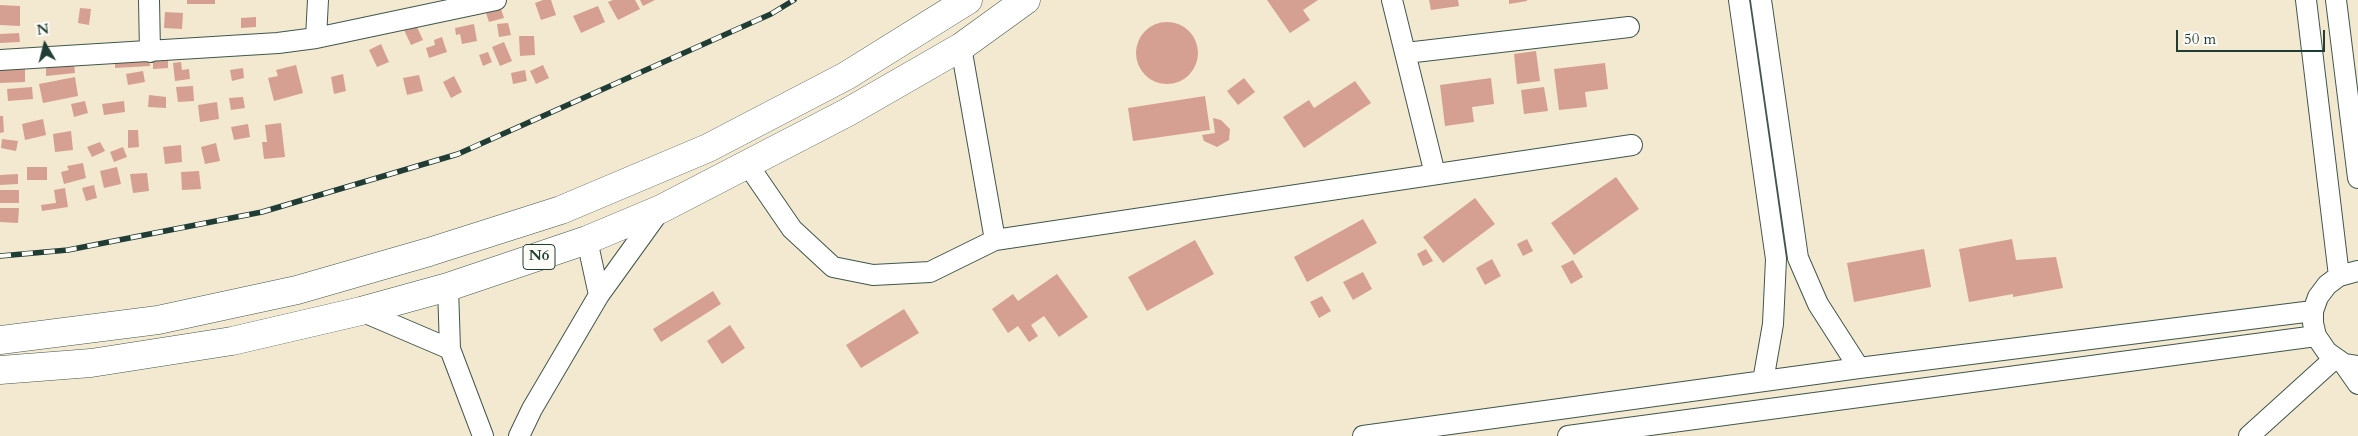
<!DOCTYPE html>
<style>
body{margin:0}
#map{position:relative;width:2358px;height:436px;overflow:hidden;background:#f3e8d0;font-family:Cardo,serif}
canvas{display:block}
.north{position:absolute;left:20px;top:20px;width:50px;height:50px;-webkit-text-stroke:4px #fdfcf7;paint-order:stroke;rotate:352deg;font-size:14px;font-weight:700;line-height:20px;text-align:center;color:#1f3d34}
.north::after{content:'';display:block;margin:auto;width:18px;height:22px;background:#1f3d34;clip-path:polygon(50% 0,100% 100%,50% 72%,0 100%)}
.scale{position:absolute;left:2176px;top:30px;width:149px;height:22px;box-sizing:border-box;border:2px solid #1f3d34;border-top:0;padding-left:6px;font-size:15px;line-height:18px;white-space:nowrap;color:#1f3d34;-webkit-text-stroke:4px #fdfcf7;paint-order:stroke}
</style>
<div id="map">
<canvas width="2358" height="436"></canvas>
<div class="north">N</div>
<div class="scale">50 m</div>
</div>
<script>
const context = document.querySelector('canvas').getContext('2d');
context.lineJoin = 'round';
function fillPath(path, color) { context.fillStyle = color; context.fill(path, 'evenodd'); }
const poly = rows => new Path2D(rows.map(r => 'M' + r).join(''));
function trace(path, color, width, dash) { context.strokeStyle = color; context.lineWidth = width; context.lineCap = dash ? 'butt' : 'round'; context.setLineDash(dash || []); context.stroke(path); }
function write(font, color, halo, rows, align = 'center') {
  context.font = font + ' Cardo,serif'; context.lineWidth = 4.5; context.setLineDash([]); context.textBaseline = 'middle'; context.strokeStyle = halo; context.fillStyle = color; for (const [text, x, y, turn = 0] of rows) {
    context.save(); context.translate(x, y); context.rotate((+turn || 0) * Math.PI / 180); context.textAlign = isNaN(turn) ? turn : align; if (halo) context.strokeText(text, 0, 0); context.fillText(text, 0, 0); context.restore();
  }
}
const building = poly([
 [187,0,215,0,215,4,187,4],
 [543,0,551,0,556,15,541,20,535,3],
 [613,0,635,0,640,9,618,20,608,2],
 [640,0,655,0,643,6],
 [1267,0,1318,0,1303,10,1310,20,1290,33],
 [1429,0,1458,0,1459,6,1431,10],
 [1509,0,1527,0,1527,1,1509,4],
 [0,5,20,6,20,26,0,25],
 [598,6,605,22,581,33,573,16],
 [80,8,91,9,89,25,78,23],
 [501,9,504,18,489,22,486,13],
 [165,12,183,13,182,29,164,28],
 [256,17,256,27,241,28,241,18],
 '1136 53a31 31 0 1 1 62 0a31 31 0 1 1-62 0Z',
 [508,23,511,35,499,37,497,24],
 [474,24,477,41,462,44,460,34,456,35,455,28],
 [416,25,423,40,411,45,404,30],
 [19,33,20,42,0,43,0,34],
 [519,36,534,36,535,55,520,56],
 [442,37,447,52,429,58,426,48,435,45,434,40],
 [504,42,512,61,500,66,492,47],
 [381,44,389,62,377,67,369,50],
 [1536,51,1540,81,1517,84,1514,54],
 [488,52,492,62,483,66,479,55],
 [149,56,150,66,115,68,115,58],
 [153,58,168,58,168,68,153,69],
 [74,62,75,73,46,76,46,65],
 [181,62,182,70,189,69,190,79,175,81,173,63],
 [1605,63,1608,89,1585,92,1587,107,1559,110,1554,69],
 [296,65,303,93,274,101,268,78,278,76,276,70],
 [543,65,549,78,536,84,530,71],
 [25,68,25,82,0,83,0,70],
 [243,68,244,78,232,81,230,70],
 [525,70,527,81,513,84,511,73],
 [143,71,145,82,128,85,126,74],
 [343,74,346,91,334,94,331,77],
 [419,75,423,91,407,95,403,78],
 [454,76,462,92,451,98,443,82],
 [75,77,78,96,43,103,39,84],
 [1244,78,1255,92,1238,105,1227,91],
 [1491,78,1494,104,1472,107,1474,122,1445,126,1440,85],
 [1355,81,1371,103,1304,148,1283,117,1309,100,1314,108],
 [193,86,194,101,178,102,176,87],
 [32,87,33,99,8,101,7,89],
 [1544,87,1548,111,1524,114,1521,90],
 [149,95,166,97,166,108,148,107],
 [1205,96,1210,130,1133,141,1128,108],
 [243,97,245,108,231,110,229,98],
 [85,101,88,113,74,117,71,104],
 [124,101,125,112,104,115,102,104],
 [217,102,219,119,200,122,198,105],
 [0,116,3,116,4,132,0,133],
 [1213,118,1221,120,1230,129,1229,140,1217,147,1204,141,1202,135,1215,133],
 [43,119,46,135,25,140,22,124],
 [281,123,285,157,264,159,262,142,267,142,265,125],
 [248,124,250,137,234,140,231,127],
 [128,130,138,130,139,147,128,148],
 [71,131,73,150,55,152,53,134],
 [2,139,18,141,16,151,1,148],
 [100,142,105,151,92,157,87,147],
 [216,143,220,161,205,164,201,147],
 [181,145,182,162,165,164,163,147],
 [123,147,127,157,114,162,110,152],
 [83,163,86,178,64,184,61,172,69,170,67,166],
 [27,167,47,167,47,180,27,180],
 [117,167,121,184,104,188,100,171],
 [199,171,201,189,182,190,181,172],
 [147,173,149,191,133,193,130,174],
 [18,174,18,184,0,185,0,175],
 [1616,177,1639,209,1574,255,1551,223],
 [94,185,97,198,86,201,82,188],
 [65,188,68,207,42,211,41,205,56,203,54,190],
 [0,190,19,190,19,203,0,203],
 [1475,198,1495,224,1443,263,1423,237],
 [0,208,19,208,18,223,0,222],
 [1363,219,1377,243,1307,282,1294,257],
 [1527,239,1533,251,1523,256,1517,244],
 [2012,239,2016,260,2056,257,2063,288,2013,297,2013,294,1969,302,1959,249],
 [1195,240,1214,274,1147,311,1128,277],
 [1426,249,1433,261,1423,266,1417,254],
 [1924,249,1931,287,1854,302,1847,263],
 [1492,259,1501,276,1485,285,1476,268],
 [1573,260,1583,277,1571,284,1561,266],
 [1363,272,1372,289,1353,300,1343,282],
 [1057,274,1088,317,1059,337,1044,316,1031,325,1038,336,1029,342,1018,326,1008,333,992,309,1013,294,1018,301],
 [713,291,721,304,661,342,653,329],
 [1322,296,1331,311,1319,318,1310,302],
 [904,309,919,333,861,368,846,345],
 [730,325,745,348,722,364,707,341]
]);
const minor = poly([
 [149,0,150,52],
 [1392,0,1435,174],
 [1739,0,1776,259,1773,324,1763,381],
 [1761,0,1798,258,1818,304,1859,368],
 [2306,0,2339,276],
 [2336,0,2358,178],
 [316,38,318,0],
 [961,47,995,240],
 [1406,53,1629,27],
 [0,60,278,43,316,38,496,0],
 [748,165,792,229,833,267,873,275,930,272,995,240,1632,145],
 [587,240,599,295],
 [2358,271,2339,276,2327,285,2318,297,2313,311,2313,323,2316,336,2327,352,2344,364,2358,366],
 [448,287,450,349,483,436],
 [361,311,450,349],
 [2344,364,2358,384],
 [519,436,532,409,599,295,661,209],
 [1363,436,1859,368,2313,311],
 [1568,436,2316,336],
 [2249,436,2334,359]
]);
const highway = poly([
 [0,340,158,320,297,290,429,252,561,210,708,148,846,76,968,0],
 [0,370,91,363,232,341,361,311,448,287,587,240,661,209,848,112,961,47,1026,0]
]);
const rail = poly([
 [0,256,68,250,262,212,458,154,771,14,794,0]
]);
const shields = [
 [539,257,32]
];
const shieldNames = [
 ["N6",539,257]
];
fillPath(building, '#d5a091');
trace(minor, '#3f574b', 22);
trace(highway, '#3f574b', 29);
trace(minor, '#fff', 20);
trace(highway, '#fff', 28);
trace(rail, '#1f3d34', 5.5);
trace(rail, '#fdfcf7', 4, [11]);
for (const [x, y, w] of shields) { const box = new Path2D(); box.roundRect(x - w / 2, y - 12.5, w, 25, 4); context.fillStyle = '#fdfcf7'; context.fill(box); trace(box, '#1f3d34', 1); }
write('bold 15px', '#1f3d34', null, shieldNames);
</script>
